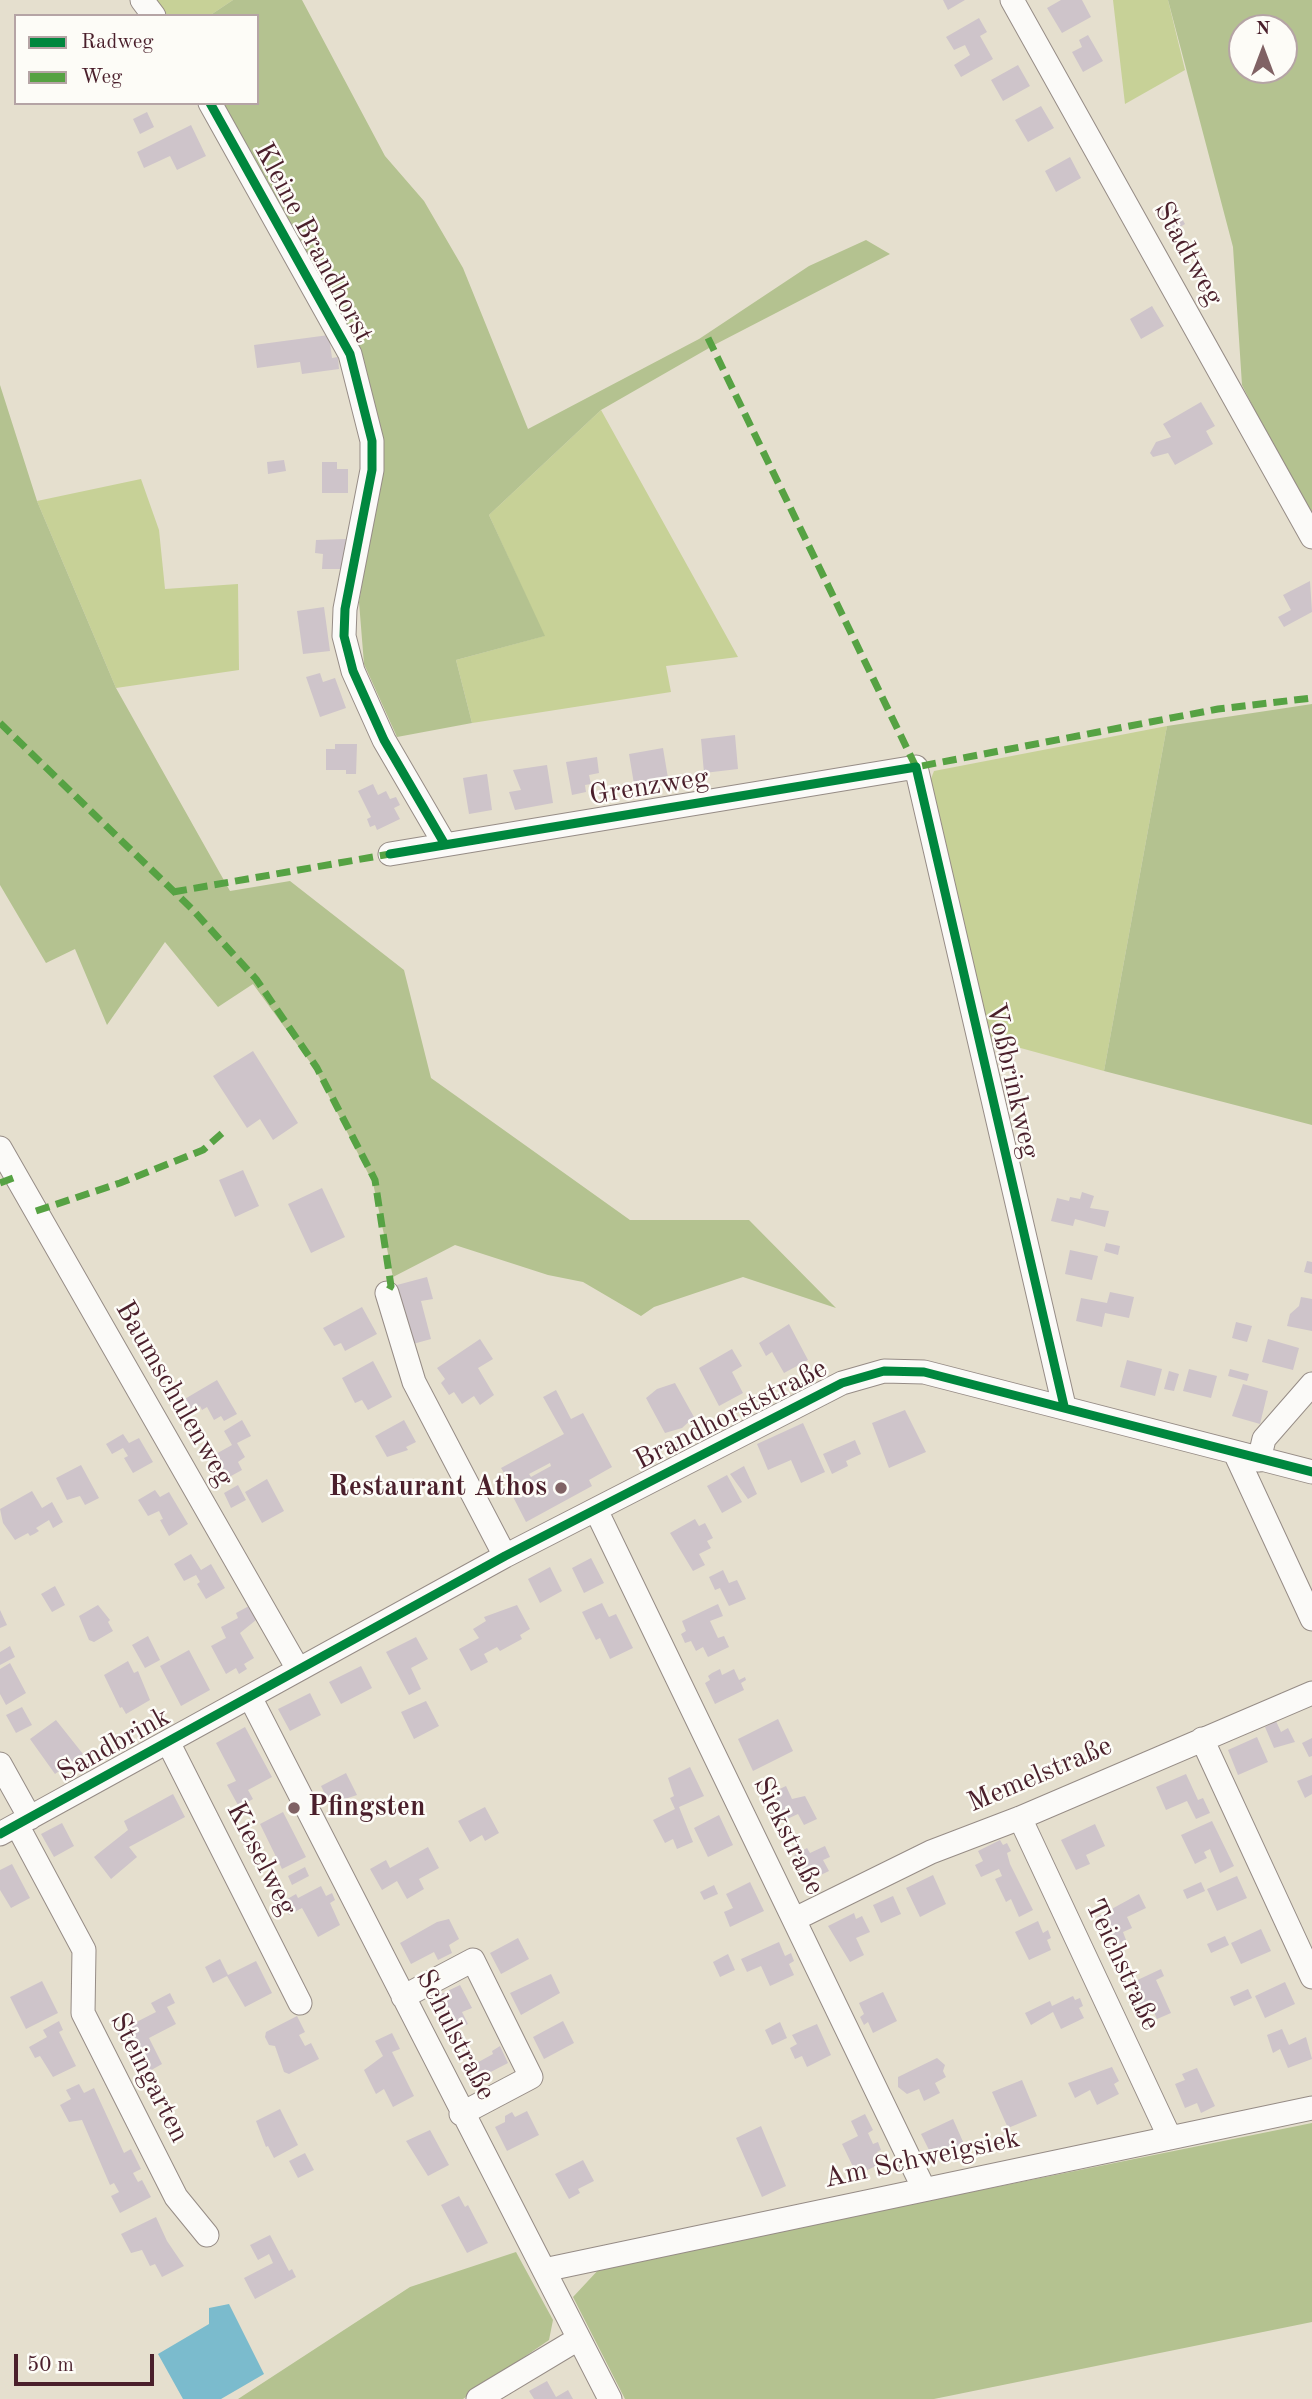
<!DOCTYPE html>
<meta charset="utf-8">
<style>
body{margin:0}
#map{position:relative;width:1312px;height:2399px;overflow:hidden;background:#e5dfce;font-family:"Old Standard TT",serif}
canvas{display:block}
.legend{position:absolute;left:14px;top:14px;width:245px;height:91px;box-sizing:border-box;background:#fdfcf7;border:2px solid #b5a4a5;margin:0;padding:9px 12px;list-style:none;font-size:21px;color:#4a1f2b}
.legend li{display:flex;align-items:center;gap:14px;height:35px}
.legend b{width:35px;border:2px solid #b5a4a5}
.north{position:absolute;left:1228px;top:14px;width:70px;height:70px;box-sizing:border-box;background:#fdfcf7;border:2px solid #b5a4a5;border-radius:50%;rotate:0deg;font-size:19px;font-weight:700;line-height:28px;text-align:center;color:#4a1f2b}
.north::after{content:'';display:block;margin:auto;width:24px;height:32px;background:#806264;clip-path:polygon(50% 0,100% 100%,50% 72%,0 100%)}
.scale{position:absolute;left:14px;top:2354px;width:140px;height:32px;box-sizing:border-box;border:4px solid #4a1f2b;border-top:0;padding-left:9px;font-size:21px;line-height:24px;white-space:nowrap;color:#4a1f2b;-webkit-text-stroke:5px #fdfcf7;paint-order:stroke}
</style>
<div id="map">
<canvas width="1312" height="2399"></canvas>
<ul class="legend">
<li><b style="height:9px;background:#00873e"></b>Radweg</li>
<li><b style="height:9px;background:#56a243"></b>Weg</li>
</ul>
<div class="north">N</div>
<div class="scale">50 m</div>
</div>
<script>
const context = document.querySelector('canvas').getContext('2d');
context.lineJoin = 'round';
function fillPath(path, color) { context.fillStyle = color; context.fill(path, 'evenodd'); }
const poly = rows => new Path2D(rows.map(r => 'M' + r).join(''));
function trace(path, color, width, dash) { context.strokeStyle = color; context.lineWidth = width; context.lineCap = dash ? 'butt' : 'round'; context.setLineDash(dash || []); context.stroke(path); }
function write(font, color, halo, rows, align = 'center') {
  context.font = font + ' "Old Standard TT",serif'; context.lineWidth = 5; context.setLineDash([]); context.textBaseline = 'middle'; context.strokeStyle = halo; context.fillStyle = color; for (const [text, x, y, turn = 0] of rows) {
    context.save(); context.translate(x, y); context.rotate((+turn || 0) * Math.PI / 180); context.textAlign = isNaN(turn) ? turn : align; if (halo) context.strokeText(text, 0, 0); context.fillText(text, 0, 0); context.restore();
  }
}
const green = poly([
 [156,0,233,0,209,16,168,16],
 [1113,0,1168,0,1185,70,1125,104],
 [601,410,738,657,666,666,671,692,472,723,456,660,544,636,489,515],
 [141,479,159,530,165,589,238,584,239,670,116,688,37,501],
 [1167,726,1104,1071,988,1039,927,789,934,771]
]);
const forest = poly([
 [233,0,302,0,385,156,424,201,463,268,528,429,699,339,809,266,866,240,890,254,716,344,601,410,489,515,545,636,456,660,472,723,397,737,364,664,359,602,381,475,375,418,221,103,257,103,257,16,209,16],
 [1168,0,1312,0,1312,524,1242,385,1233,247],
 [1242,28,1284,28,1284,70,1242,70],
 [0,385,37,501,116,688,230,891,290,881,404,970,431,1078,630,1220,749,1220,836,1308,743,1277,654,1307,641,1316,583,1282,548,1275,455,1245,393,1277,373,1183,315,1069,253,984,218,1007,165,942,107,1025,75,949,46,963,0,885],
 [1312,704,1312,1125,1104,1071,1167,726],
 [1312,2123,1312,2322,934,2399,625,2399,573,2297,601,2267],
 [516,2252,553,2320,549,2340,463,2399,238,2399,410,2287]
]);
const water = poly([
 [229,2304,264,2374,221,2399,183,2399,158,2354,209,2324,209,2308]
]);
const building = poly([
 [943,0,965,0,948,10],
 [1061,0,1082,0,1091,17,1062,33,1047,8],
 [979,18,987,32,980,36,993,59,961,77,954,65,970,55,965,45,954,50,946,37],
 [1088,35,1103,61,1083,72,1072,52,1082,47,1079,40],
 [1018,65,1030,86,1003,101,991,80],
 [1041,106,1054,128,1028,142,1015,120],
 [147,112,154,127,140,134,133,119],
 [191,125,206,156,177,170,170,156,144,168,137,152],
 [1070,157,1081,178,1056,192,1045,171],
 [1171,199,1185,224,1172,232,1158,207],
 [1152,306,1164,326,1141,339,1130,319],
 [329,335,332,358,338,357,339,369,302,374,300,362,257,368,254,345],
 [1201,402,1215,426,1206,431,1213,444,1175,465,1168,453,1153,457,1150,453,1156,442,1171,437,1163,424],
 [284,460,286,471,268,474,267,462],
 [322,462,337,462,337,469,348,469,348,493,322,493],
 [346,539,342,569,322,569,323,554,315,553,316,540],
 [1310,581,1312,612,1284,627,1278,617,1291,610,1283,595],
 [324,607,330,651,303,654,297,611],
 [320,673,323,682,335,678,346,708,320,717,306,677],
 [735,735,738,769,704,773,701,739],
 [335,744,357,744,356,774,346,774,346,770,326,770,326,749,335,749],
 [663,748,668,778,634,784,629,754],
 [597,757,599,773,589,775,591,784,585,785,586,792,572,795,566,762],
 [547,765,553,803,515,810,509,792,521,790,513,770],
 [487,774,492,810,469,814,463,778],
 [373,784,378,795,386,791,390,799,396,797,400,805,394,808,400,819,377,830,375,825,370,827,367,819,371,817,358,791],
 [253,1051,298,1123,273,1140,260,1119,247,1128,213,1076],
 [243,1170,259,1206,235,1217,219,1180],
 [322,1188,345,1237,311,1253,288,1204],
 [1082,1192,1094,1196,1090,1208,1109,1211,1105,1227,1075,1219,1073,1226,1051,1221,1057,1198,1069,1201,1070,1197,1080,1199],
 [1106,1243,1120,1246,1118,1255,1104,1251],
 [1070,1250,1098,1256,1092,1280,1065,1274],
 [1307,1261,1312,1262,1312,1274,1304,1272],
 [427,1277,433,1299,421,1301,431,1339,413,1344,397,1285],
 [1110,1292,1134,1297,1129,1318,1105,1313,1102,1327,1076,1321,1081,1298,1107,1303],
 [1301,1297,1312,1299,1312,1331,1287,1326,1290,1314,1299,1306],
 [362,1307,377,1334,345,1351,341,1343,334,1346,323,1328],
 [1236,1322,1252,1326,1247,1342,1232,1338],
 [789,1324,808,1360,784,1373,772,1352,766,1356,759,1343],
 [480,1339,493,1359,478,1368,494,1395,480,1405,474,1396,462,1404,454,1392,449,1395,441,1383,445,1379,437,1368],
 [1268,1339,1299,1348,1293,1370,1262,1362],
 [732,1349,742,1366,732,1372,743,1393,719,1406,699,1368],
 [1127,1360,1162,1369,1155,1396,1120,1387],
 [373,1361,392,1397,368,1410,362,1400,355,1403,342,1378],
 [1189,1369,1217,1376,1211,1398,1183,1391],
 [1230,1369,1249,1374,1247,1381,1228,1376],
 [1169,1371,1179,1374,1174,1391,1164,1389],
 [217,1380,237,1414,224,1421,221,1416,214,1420,207,1407,202,1410,200,1406,190,1413,183,1400],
 [675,1383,694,1417,682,1428,665,1433,646,1398,657,1389],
 [1243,1384,1268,1391,1260,1424,1232,1416],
 [556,1390,571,1419,583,1413,612,1467,589,1480,592,1486,526,1522,509,1489,513,1487,501,1468,564,1434,543,1397],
 [550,1463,551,1466,531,1477,529,1474],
 [905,1410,926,1452,889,1468,872,1423],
 [242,1420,251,1436,237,1443,245,1457,238,1462,242,1470,220,1482,214,1470,220,1467,214,1455,232,1445,224,1431],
 [404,1420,416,1442,406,1447,408,1450,387,1457,375,1436],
 [803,1423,825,1472,801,1483,791,1460,768,1470,757,1444],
 [123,1434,129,1443,139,1438,153,1462,133,1473,124,1458,128,1456,123,1448,112,1454,106,1444],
 [855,1440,861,1454,846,1461,848,1466,832,1474,823,1454],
 [81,1465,99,1498,85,1505,80,1496,67,1500,56,1478],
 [744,1466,757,1494,748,1499,730,1474],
 [727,1475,742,1502,722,1513,707,1486],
 [267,1479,284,1511,262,1523,245,1492],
 [238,1485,246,1500,231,1508,224,1493],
 [155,1490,160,1497,169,1492,188,1524,169,1536,160,1520,163,1519,159,1511,148,1516,138,1500],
 [32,1491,42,1508,52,1502,63,1522,53,1528,49,1520,36,1528,39,1531,34,1534,30,1536,28,1533,15,1540,3,1523,0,1509],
 [695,1519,699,1526,705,1523,713,1538,707,1541,711,1548,699,1554,705,1565,693,1571,670,1533],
 [191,1554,201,1570,211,1564,225,1588,206,1599,197,1584,200,1582,196,1575,184,1581,174,1564],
 [591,1558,604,1583,584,1593,572,1568],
 [550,1567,562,1591,540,1603,528,1579],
 [723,1570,729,1583,737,1580,746,1599,729,1606,720,1588,715,1590,709,1577],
 [55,1586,65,1605,52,1612,41,1594],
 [602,1603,609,1617,616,1614,633,1648,610,1659,600,1638,596,1640,582,1612],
 [718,1604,723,1616,710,1621,718,1638,724,1636,729,1647,708,1657,703,1647,696,1651,691,1641,685,1643,681,1634,686,1631,682,1621],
 [98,1605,110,1620,108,1622,113,1631,94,1642,89,1640,79,1616],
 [517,1605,530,1629,520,1635,522,1639,500,1651,497,1647,484,1654,488,1662,471,1671,459,1649,479,1638,473,1629,486,1621,484,1617],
 [249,1606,256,1620,240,1633,254,1658,244,1664,247,1669,239,1674,236,1668,226,1674,211,1646,226,1638,221,1627,238,1618,236,1613],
 [0,1610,7,1625,0,1628],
 [148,1636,160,1660,145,1668,132,1645],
 [416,1637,428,1659,411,1668,421,1689,409,1695,386,1652],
 [10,1646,15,1657,0,1665,0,1652],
 [189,1650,210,1690,181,1706,160,1666],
 [128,1661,134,1673,138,1671,150,1700,126,1714,122,1707,120,1708,104,1675],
 [10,1663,26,1693,6,1705,0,1694,0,1669],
 [361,1666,372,1688,341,1704,329,1682],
 [720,1669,722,1675,734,1669,739,1680,745,1677,746,1680,741,1683,744,1690,715,1704,705,1683,710,1680,708,1676,712,1673],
 [310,1693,321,1715,290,1731,278,1709],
 [426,1701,439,1726,414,1739,401,1712],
 [22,1707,32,1725,16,1733,6,1715],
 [778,1719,793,1751,753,1771,738,1739],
 [56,1720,83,1754,55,1774,30,1739],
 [1276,1721,1281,1732,1288,1728,1295,1742,1274,1748,1265,1727],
 [245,1727,272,1777,248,1790,253,1799,239,1807,227,1785,236,1781,216,1743],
 [1257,1737,1268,1762,1238,1775,1228,1750],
 [1312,1738,1312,1756,1309,1757,1302,1743],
 [690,1767,704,1796,679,1807,693,1842,677,1849,673,1839,665,1843,653,1820,675,1809,670,1798,674,1796,668,1778],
 [346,1773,357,1795,330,1804,321,1786],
 [1186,1774,1198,1800,1203,1798,1210,1813,1196,1819,1187,1801,1166,1810,1156,1787],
 [1312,1775,1312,1794,1305,1798,1297,1781],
 [786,1786,792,1799,805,1796,817,1819,804,1825,798,1814,774,1825,763,1803,772,1799,769,1794],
 [173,1794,185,1817,129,1847,137,1857,111,1879,94,1857,128,1830,124,1821],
 [485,1807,499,1833,485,1841,482,1835,470,1842,458,1821],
 [283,1812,306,1857,282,1869,260,1824],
 [719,1815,733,1845,708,1857,694,1828],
 [1212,1821,1234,1866,1220,1873,1210,1849,1204,1852,1207,1858,1195,1864,1181,1835],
 [62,1823,74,1846,54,1857,41,1834],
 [1095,1824,1105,1846,1086,1855,1090,1864,1076,1870,1061,1840],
 [1000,1840,1003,1845,1007,1843,1011,1851,1007,1853,1010,1864,1033,1910,1019,1917,1011,1899,1006,1902,995,1879,1002,1876,999,1869,981,1877,975,1865,983,1861,978,1851],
 [825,1846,830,1857,823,1860,829,1871,802,1884,791,1862,797,1859,794,1855,807,1848,810,1853],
 [428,1847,439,1868,419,1879,424,1889,407,1899,397,1881,382,1890,370,1869,386,1860,390,1868],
 [12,1864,30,1898,11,1908,0,1890,0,1870],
 [305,1867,309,1876,292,1885,288,1876],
 [933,1875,946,1904,920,1917,906,1888],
 [1237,1876,1247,1898,1217,1911,1207,1889],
 [750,1882,764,1911,730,1927,724,1912,733,1908,726,1894],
 [1201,1882,1205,1891,1187,1899,1183,1890],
 [714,1885,718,1894,704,1900,700,1892],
 [321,1886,326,1896,332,1893,335,1900,330,1903,340,1925,318,1937,302,1908,289,1915,282,1902,296,1894,298,1898],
 [1139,1894,1146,1908,1127,1917,1132,1928,1123,1932,1126,1940,1111,1948,1097,1917],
 [893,1896,901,1914,881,1923,873,1905],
 [854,1913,856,1919,862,1916,870,1932,856,1938,864,1955,850,1962,828,1926],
 [449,1919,459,1939,449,1945,452,1953,438,1960,434,1952,411,1964,400,1943,437,1922],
 [1038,1921,1043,1933,1048,1930,1051,1938,1047,1940,1051,1950,1029,1960,1015,1932],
 [1261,1929,1271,1951,1241,1964,1231,1943],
 [1225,1936,1229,1945,1211,1953,1207,1944],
 [518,1938,529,1959,501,1974,490,1953],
 [779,1942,785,1956,791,1953,794,1961,789,1964,794,1975,770,1986,761,1966,747,1972,741,1959],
 [728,1954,735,1970,720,1977,713,1962],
 [220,1959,228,1975,256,1961,272,1993,245,2007,227,1976,213,1983,205,1967],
 [1161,1969,1164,1976,1156,1980,1171,2013,1157,2019,1149,2001,1139,2006,1129,1984],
 [551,1974,560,1993,521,2015,510,1993],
 [42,1981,58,2013,26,2029,10,1997],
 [1285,1982,1295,2004,1265,2018,1255,1996],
 [460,1985,472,2008,462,2012,468,2024,448,2034,429,2000],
 [1248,1989,1252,1998,1234,2006,1230,1997],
 [883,1992,897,2021,873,2033,868,2022,864,2025,860,2017,864,2014,859,2003],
 [170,1993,175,2003,167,2007,176,2024,149,2038,162,2064,139,2077,117,2032,156,2012,151,2003],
 [1073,1996,1075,2000,1080,1998,1083,2006,1079,2008,1084,2018,1061,2029,1053,2012,1031,2025,1025,2013,1050,2001,1052,2006],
 [297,2016,305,2032,299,2035,305,2046,311,2043,319,2059,289,2074,284,2072,275,2046,269,2045,265,2037,266,2032],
 [59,2021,63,2030,59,2032,76,2066,53,2077,40,2056,35,2058,29,2047,47,2037,43,2030],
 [563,2021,574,2043,544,2059,533,2037],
 [780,2022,787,2038,772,2045,765,2030],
 [817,2024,831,2055,807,2067,802,2056,795,2059,790,2048,797,2044,792,2035],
 [1282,2029,1289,2045,1306,2037,1312,2059,1288,2068,1280,2049,1273,2053,1267,2035],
 [392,2033,400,2049,392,2052,414,2096,393,2107,384,2089,376,2094,364,2070,383,2056,375,2041],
 [500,2046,508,2063,479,2078,473,2065,493,2054,492,2051],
 [937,2058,945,2065,943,2071,946,2077,935,2083,940,2093,924,2101,919,2089,907,2094,898,2087,898,2077],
 [1112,2067,1119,2081,1114,2084,1119,2094,1097,2105,1090,2090,1075,2098,1068,2083],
 [1197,2068,1215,2106,1201,2113,1197,2103,1185,2108,1175,2084,1185,2080,1182,2074],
 [1022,2080,1037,2116,1008,2128,992,2092],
 [79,2084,84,2093,94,2088,124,2153,131,2149,141,2169,133,2173,138,2182,142,2180,151,2197,120,2213,111,2196,119,2192,114,2183,110,2185,82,2120,69,2122,60,2105,71,2099,66,2090],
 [280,2109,298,2145,274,2158,268,2146,266,2147,256,2121],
 [527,2111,539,2135,507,2151,495,2127,505,2122,505,2116,512,2112,515,2117],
 [865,2114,873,2130,868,2133,873,2144,878,2142,881,2150,877,2152,882,2163,857,2175,842,2144,858,2136,851,2121],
 [953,2119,964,2144,952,2149,955,2155,946,2159,944,2154,933,2158,921,2134],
 [761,2126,786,2186,762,2197,736,2138],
 [430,2130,449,2165,428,2176,406,2141],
 [305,2153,314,2170,298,2178,289,2161],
 [583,2160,594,2181,578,2189,580,2193,569,2199,555,2174],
 [459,2196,465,2207,468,2205,488,2243,467,2253,441,2205],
 [156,2217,167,2241,184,2266,162,2277,155,2264,150,2266,142,2250,131,2253,121,2234],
 [270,2235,289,2271,292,2269,296,2277,255,2299,244,2278,273,2263,269,2254,258,2260,250,2245],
 [547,2381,556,2397,568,2390,573,2399,534,2399,529,2391]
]);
const minor = poly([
 [142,0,154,16],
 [1012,0,1312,537],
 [210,103,350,354,372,441,372,470,345,609,344,636,353,671,384,740,444,843],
 [390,854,916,767,1064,1406],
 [0,1148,298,1669],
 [387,1293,414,1382,505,1556],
 [1235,1453,1312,1619],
 [1259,1460,1264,1439,1312,1384],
 [596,1510,924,2189],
 [250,1697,610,2399],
 [1202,1739,1312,1977],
 [168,1742,300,2003],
 [0,1764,30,1818],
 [1020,1818,1170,2138],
 [17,1825,84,1950,83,2013,176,2197,207,2235],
 [0,1834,505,1556,842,1383,884,1371,924,1372,1312,1472],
 [795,1919,931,1852,1020,1818,1312,1693],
 [403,1997,473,1960,531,2077,461,2114],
 [544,2270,1312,2108],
 [478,2399,578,2339]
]);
const quiet = poly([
 [708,338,916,767,1218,709,1312,698],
 [0,723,192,909,256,979,317,1068,375,1180,391,1286,387,1293],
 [173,892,390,854],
 [0,1183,16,1177],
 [36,1211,120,1183,203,1150,227,1129]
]);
const cycleway = poly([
 [210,103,350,354,372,441,372,470,345,609,344,636,353,671,384,740,444,843],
 [390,854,916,767,1064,1406],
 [0,1834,505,1556,842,1383,884,1371,924,1372,1312,1472]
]);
const markers = [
 [561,1488,7,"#806264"],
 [294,1808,7,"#806264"]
];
const streetNames = [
 ["Kleine Brandhorst",313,243,62],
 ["Stadtweg",1188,254,61],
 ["Grenzweg",649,787,-9],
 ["Voßbrinkweg",1012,1081,77],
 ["Baumschulenweg",174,1394,60],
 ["Brandhorststraße",731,1415,-27],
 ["Sandbrink",114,1745,-29],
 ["Memelstraße",1040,1775,-23],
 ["Siekstraße",788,1836,64],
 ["Kieselweg",261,1859,63],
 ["Teichstraße",1122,1965,65],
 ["Schulstraße",455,2035,63],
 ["Steingarten",149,2078,63],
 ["Am Schweigsiek",922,2159,-12]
];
const poiNames = [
 ["Restaurant Athos",547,1488],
 ["Pfingsten",308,1808,"left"]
];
fillPath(green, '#c7d197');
fillPath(forest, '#b4c290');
fillPath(water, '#7bbbcd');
fillPath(building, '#cec4ca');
trace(minor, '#968c86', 25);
trace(minor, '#fbfaf8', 23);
trace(quiet, '#56a243', 7, [14, 7]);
trace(cycleway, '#00873e', 9);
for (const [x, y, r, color] of markers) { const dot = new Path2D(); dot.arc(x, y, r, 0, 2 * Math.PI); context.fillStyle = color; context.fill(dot); trace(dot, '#fdfcf7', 2.5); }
write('28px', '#4a1f2b', '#fdfcf7', streetNames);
write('bold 28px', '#4a1f2b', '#fdfcf7', poiNames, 'right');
</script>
